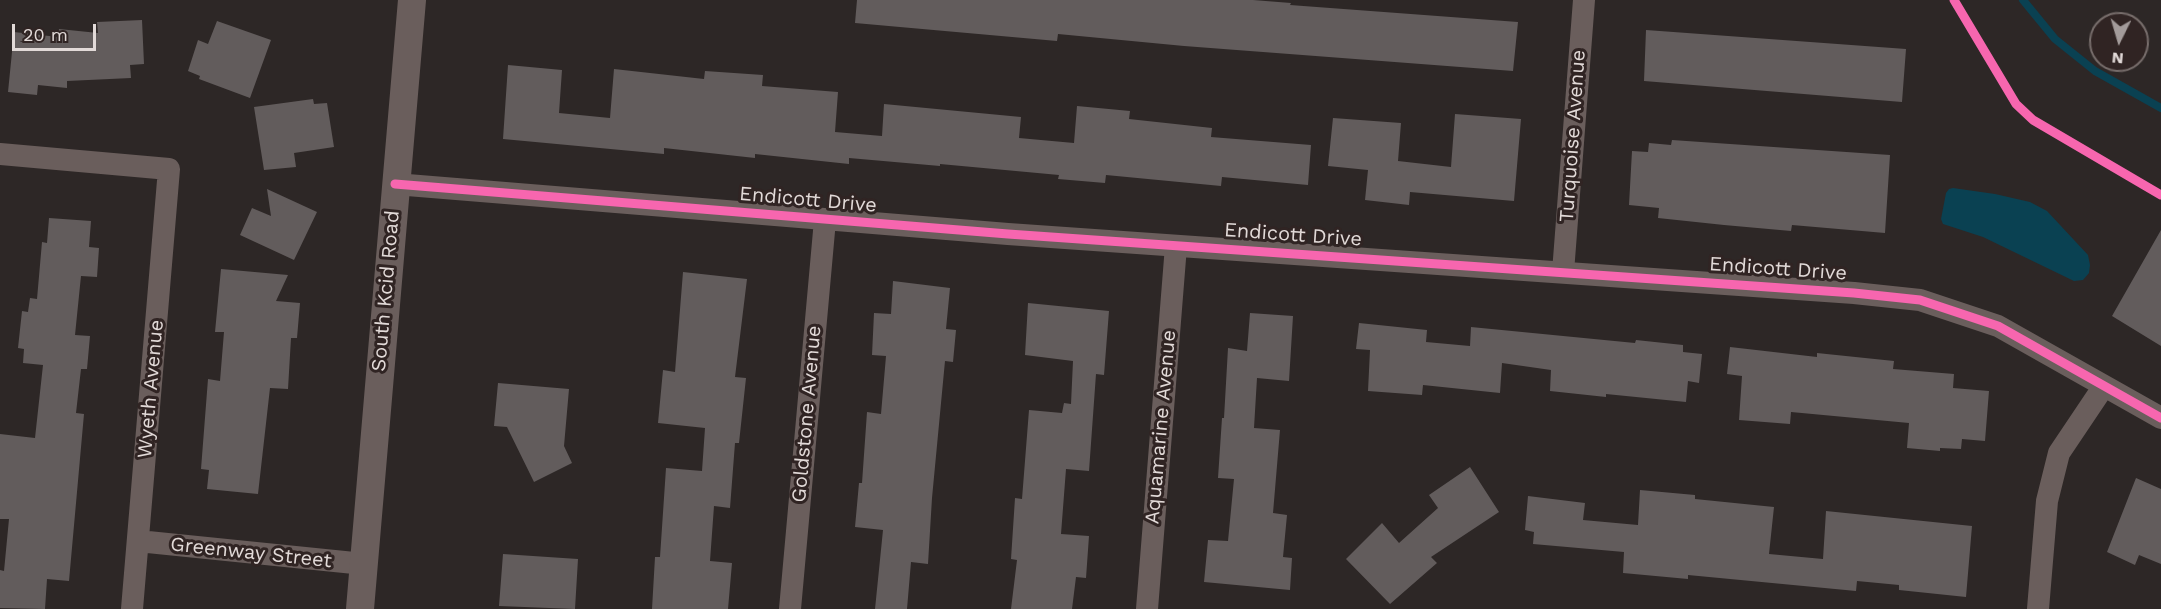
<!DOCTYPE html>
<style>
body{margin:0}
#map{position:relative;width:2161px;height:609px;overflow:hidden;background:#2d2726;font-family:"Work Sans",sans-serif}
canvas{display:block}
.north{position:absolute;left:2089px;top:12px;width:60px;height:60px;box-sizing:border-box;background:#302423;border:2px solid #776d6b;border-radius:50%;rotate:185deg;font-size:16px;font-weight:700;line-height:24px;text-align:center;color:#e2dad8}
.north::after{content:'';display:block;margin:auto;width:21px;height:27px;background:#a39b9a;clip-path:polygon(50% 0,100% 100%,50% 72%,0 100%)}
.scale{position:absolute;left:12px;top:24px;width:84px;height:27px;box-sizing:border-box;border:3px solid #e2dad8;border-top:0;padding-left:8px;font-size:18px;line-height:21px;white-space:nowrap;color:#e2dad8;-webkit-text-stroke:4px #302423;paint-order:stroke}
</style>
<div id="map">
<canvas width="2161" height="609"></canvas>
<div class="north">N</div>
<div class="scale">20 m</div>
</div>
<script>
const context = document.querySelector('canvas').getContext('2d');
context.lineJoin = 'round';
function fillPath(path, color) { context.fillStyle = color; context.fill(path, 'evenodd'); }
const poly = rows => new Path2D(rows.map(r => 'M' + r).join(''));
function trace(path, color, width, dash) { context.strokeStyle = color; context.lineWidth = width; context.lineCap = dash ? 'butt' : 'round'; context.setLineDash(dash || []); context.stroke(path); }
function write(font, color, halo, rows, align = 'center') {
  context.font = font + ' "Work Sans",sans-serif'; context.lineWidth = 6; context.setLineDash([]); context.textBaseline = 'middle'; context.strokeStyle = halo; context.fillStyle = color; for (const [text, x, y, turn = 0] of rows) {
    context.save(); context.translate(x, y); context.rotate((+turn || 0) * Math.PI / 180); context.textAlign = isNaN(turn) ? turn : align; if (halo) context.strokeText(text, 0, 0); context.fillText(text, 0, 0); context.restore();
  }
}
const water = poly([
 [1953,188,1995,194,2030,202,2047,211,2088,255,2090,265,2089,273,2083,280,2074,281,1983,237,1943,224,1941,219,1946,193,1949,189]
]);
const stream = poly([
 [2023,0,2055,39,2095,71,2161,108]
]);
const building = poly([
 [857,0,1253,0,1291,3,1290,5,1518,22,1513,71,1184,46,1058,34,1057,41,855,23],
 [142,20,144,64,130,65,131,78,67,81,67,88,38,85,37,95,8,92,14,32,58,37,59,29,98,33,97,22],
 [217,21,271,40,250,98,199,79,200,76,188,71,198,40,208,44],
 [1646,30,1906,49,1902,102,1644,81],
 [508,65,562,70,559,113,610,118,614,69,704,79,705,71,763,75,762,86,838,92,835,132,882,136,884,104,1021,117,1019,138,1074,143,1077,106,1130,111,1129,119,1212,128,1211,137,1311,145,1308,185,1222,177,1221,186,1106,175,1105,183,1058,179,1059,175,940,164,940,166,849,158,849,164,755,154,755,158,664,148,664,154,503,139],
 [313,99,314,104,327,103,334,147,294,153,296,167,264,170,254,107],
 [1455,114,1521,119,1514,201,1410,192,1409,205,1365,200,1368,170,1328,166,1333,118,1401,123,1398,161,1451,167],
 [1672,140,1890,155,1885,233,1792,225,1791,231,1724,225,1658,218,1659,208,1629,205,1632,151,1648,152,1649,143,1671,145],
 [267,189,317,212,294,260,240,235,252,208,271,216],
 [49,218,91,221,89,247,99,248,97,277,81,276,75,335,90,336,87,369,81,369,76,413,84,414,69,581,47,579,45,609,0,608,0,570,4,571,9,519,0,519,0,434,35,438,43,365,23,363,24,349,18,348,22,311,28,312,30,298,37,299,42,242,47,243],
 [2161,230,2161,346,2112,316],
 [221,269,288,275,276,301,300,303,297,338,291,338,288,389,270,388,258,494,207,489,209,470,201,469,208,379,220,381,224,332,215,332],
 [683,272,747,279,735,377,746,378,739,443,735,443,730,508,714,506,710,561,732,563,728,609,652,609,655,557,660,557,666,468,702,471,705,428,658,423,663,370,675,372],
 [893,281,950,288,946,329,956,330,953,362,945,361,932,498,928,564,911,562,907,609,875,609,883,530,855,527,859,483,862,483,867,412,881,414,886,356,872,355,874,313,891,314],
 [1028,303,1109,311,1104,375,1096,374,1089,471,1066,469,1061,534,1089,536,1086,578,1076,577,1072,609,1011,609,1017,560,1011,559,1015,498,1022,499,1029,410,1062,413,1064,403,1071,404,1073,361,1025,355],
 [1250,313,1293,316,1289,381,1257,378,1254,428,1280,430,1273,513,1287,515,1283,557,1292,558,1290,590,1204,582,1208,540,1228,541,1234,479,1218,478,1222,418,1224,418,1228,348,1247,351],
 [1359,323,1427,330,1426,342,1470,346,1471,327,1635,343,1636,340,1683,345,1683,352,1702,354,1699,383,1688,381,1686,402,1606,394,1606,397,1550,391,1551,370,1502,363,1500,393,1423,385,1422,395,1368,391,1370,350,1356,349],
 [1730,347,1817,357,1817,353,1894,361,1893,369,1954,374,1953,388,1989,391,1985,441,1962,439,1961,449,1940,448,1940,451,1907,448,1909,423,1791,412,1790,424,1739,420,1742,376,1727,374],
 [498,383,569,389,564,446,572,463,534,482,507,427,494,426],
 [1470,467,1499,512,1431,557,1437,563,1390,604,1346,559,1382,523,1399,543,1438,508,1429,495],
 [2136,478,2161,489,2161,564,2139,555,2135,565,2107,552],
 [1640,490,1695,495,1695,499,1774,507,1769,554,1823,559,1826,511,1972,526,1966,597,1899,590,1899,585,1857,581,1856,591,1688,575,1688,579,1623,573,1624,552,1533,544,1534,532,1525,530,1528,496,1585,503,1583,520,1638,525],
 [503,554,578,559,575,609,499,606]
]);
const minor = poly([
 [0,154,169,169,132,609],
 [395,184,1008,234,1854,293,1920,300,1998,326,2161,418],
 [1563,272,1584,0],
 [138,541,364,564],
 [790,609,825,220],
 [1147,609,1176,246],
 [2038,609,2047,501,2059,453,2104,386]
]);
const tertiary = poly([
 [360,609,412,0]
]);
const cycleway = poly([
 [1954,0,2016,104,2033,120,2161,195],
 [395,184,1008,234,1854,293,1920,300,1998,326,2161,418]
]);
const streetNames = [
 ["Turquoise Avenue",1573,136,-86],
 ["Endicott Drive",808,200,5],
 ["Endicott Drive",1293,235,4],
 ["Endicott Drive",1778,269,4],
 ["South Kcid Road",386,291,-85],
 ["Wyeth Avenue",151,389,-85],
 ["Goldstone Avenue",807,414,-85],
 ["Aquamarine Avenue",1161,427,-85],
 ["Greenway Street",251,553,6]
];
fillPath(water, '#0a4152');
trace(stream, '#0a4152', 8);
fillPath(building, '#625c5c');
trace(minor, '#6a5e5c', 22);
trace(tertiary, '#6a5e5c', 28);
trace(cycleway, '#f766af', 9);
write('20px', '#e2dad8', '#302423', streetNames);
</script>
